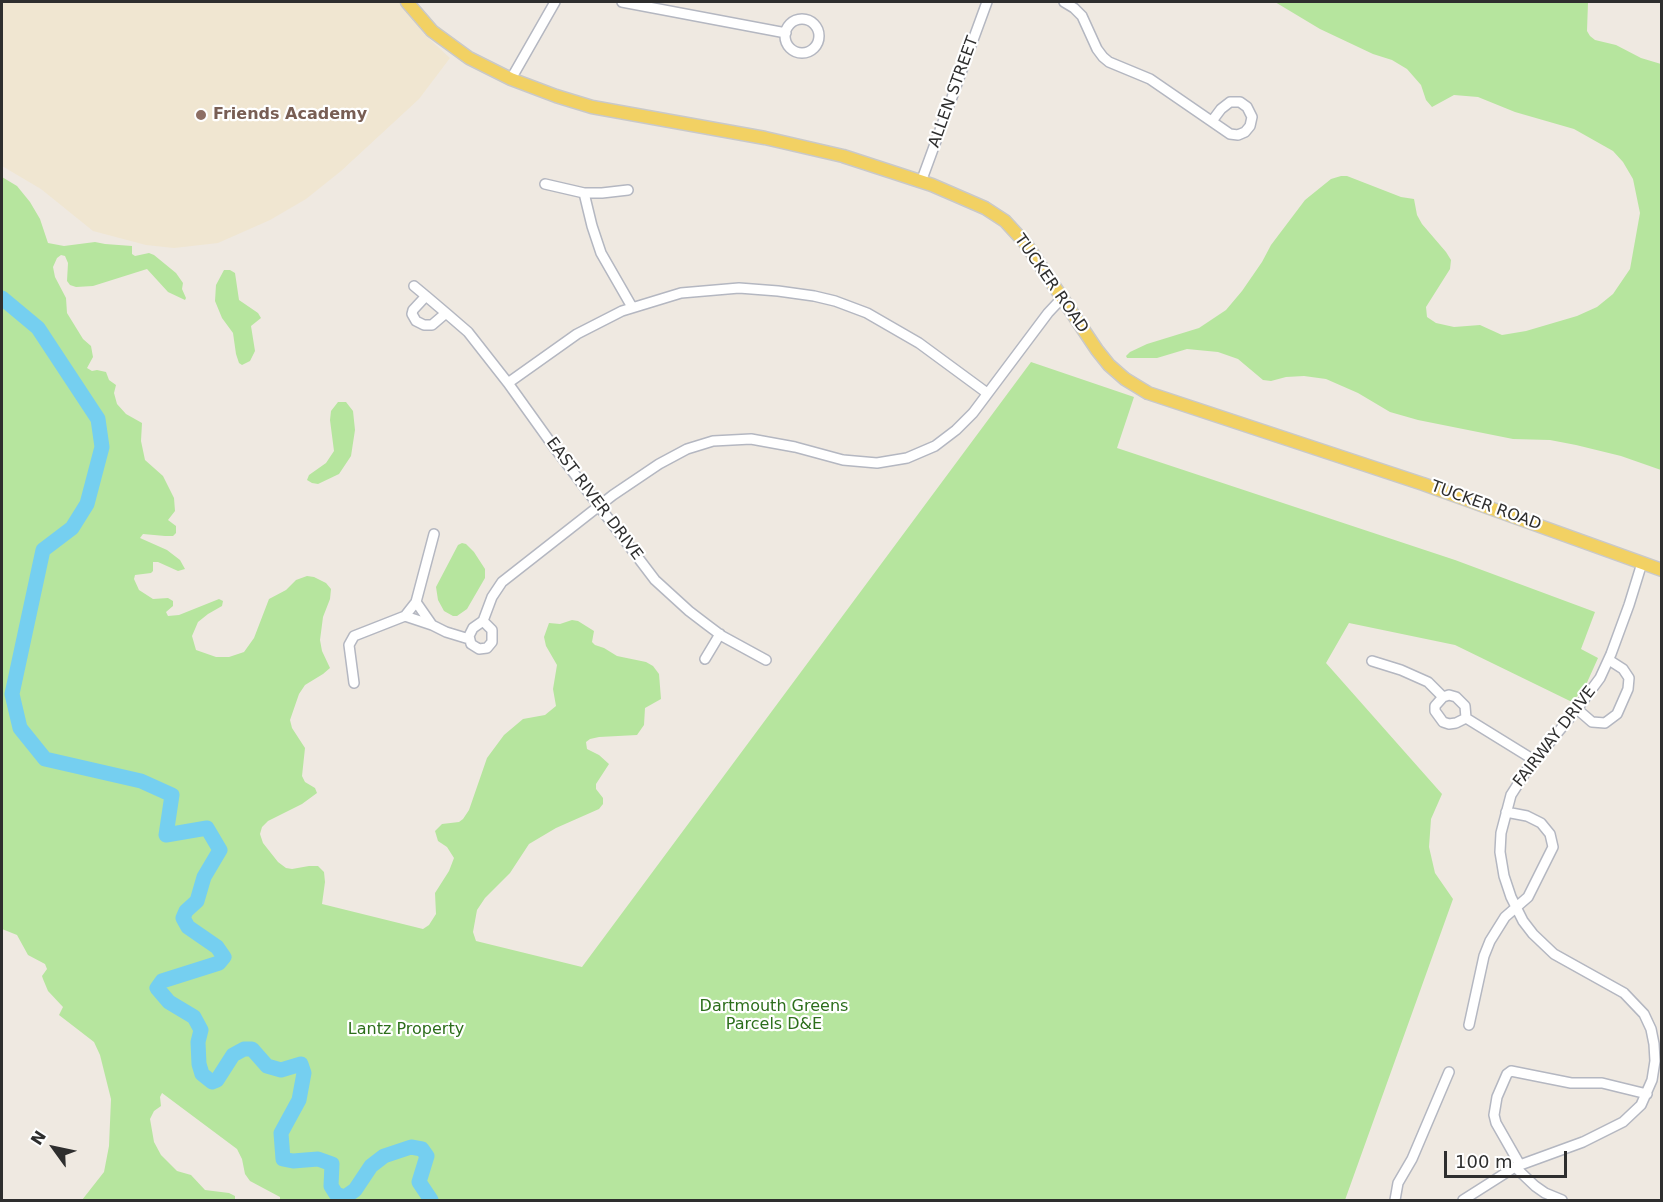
<!DOCTYPE html>
<style>
body{margin:0}
#map{position:relative;width:1663px;height:1202px;overflow:hidden;background:#efe9e1;font-family:"DejaVu Sans",sans-serif}
canvas{display:block}
.frame{position:absolute;inset:0;border:3px solid #2e2e2e;pointer-events:none}
.north{position:absolute;left:24px;top:1118px;width:60px;height:60px;-webkit-text-stroke:4px #fff;paint-order:stroke;rotate:303deg;font-size:16px;font-weight:700;line-height:24px;text-align:center;color:#2e2e2e}
.north::after{content:'';display:block;margin:auto;width:21px;height:27px;background:#2e2e2e;clip-path:polygon(50% 0,100% 100%,50% 72%,0 100%)}
.scale{position:absolute;left:1444px;top:1151px;width:123px;height:27px;box-sizing:border-box;border:3px solid #2e2e2e;border-top:0;padding-left:8px;font-size:18px;line-height:21px;white-space:nowrap;color:#2e2e2e;-webkit-text-stroke:4px #fff;paint-order:stroke}
</style>
<div id="map">
<canvas width="1663" height="1202"></canvas>
<div class="frame"></div>
<div class="north">N</div>
<div class="scale">100 m</div>
</div>
<script>
const context = document.querySelector('canvas').getContext('2d');
context.lineJoin = 'round';
function fillPath(path, color) { context.fillStyle = color; context.fill(path, 'evenodd'); }
const poly = rows => new Path2D(rows.map(r => 'M' + r).join(''));
function trace(path, color, width, dash) { context.strokeStyle = color; context.lineWidth = width; context.lineCap = dash ? 'butt' : 'round'; context.setLineDash(dash || []); context.stroke(path); }
function write(font, color, halo, rows, align = 'center') {
  context.font = font + ' "DejaVu Sans",sans-serif'; context.lineWidth = 4.5; context.setLineDash([]); context.textBaseline = 'middle'; context.strokeStyle = halo; context.fillStyle = color; for (const [text, x, y, turn = 0] of rows) {
    context.save(); context.translate(x, y); context.rotate((+turn || 0) * Math.PI / 180); context.textAlign = isNaN(turn) ? turn : align; if (halo) context.strokeText(text, 0, 0); context.fillText(text, 0, 0); context.restore();
  }
}
const education = poly([
 [2,2,402,2,424,34,450,58,419,99,341,171,306,199,270,220,218,243,174,248,146,245,93,231,41,189,2,166]
]);
const green = poly([
 [1275,2,1588,2,1587,31,1590,36,1595,40,1616,45,1641,58,1661,64,1661,470,1621,456,1576,445,1550,440,1513,439,1418,420,1390,412,1358,393,1326,379,1304,376,1286,377,1271,381,1263,380,1238,359,1218,352,1187,349,1157,358,1127,358,1126,356,1130,352,1147,344,1199,328,1226,310,1242,291,1262,262,1271,245,1305,200,1331,179,1341,176,1347,176,1401,197,1414,199,1417,215,1422,224,1446,252,1451,260,1450,269,1426,307,1427,317,1436,323,1454,327,1480,325,1502,335,1526,331,1577,316,1597,307,1613,294,1630,269,1640,213,1633,179,1623,162,1613,151,1574,129,1515,112,1478,97,1454,95,1432,107,1426,100,1421,85,1407,69,1392,60,1373,54,1320,29],
 [2,177,17,186,30,202,40,219,48,243,64,246,95,242,105,244,132,246,132,254,135,256,149,253,154,255,176,273,183,283,182,289,186,298,185,300,168,292,147,269,93,286,76,287,70,285,67,281,68,263,65,256,61,255,57,258,53,267,55,277,66,298,67,313,83,339,91,346,93,357,87,368,92,371,97,370,106,372,109,380,116,385,114,393,117,404,126,414,142,423,141,441,145,460,163,476,174,498,175,511,168,520,176,526,176,533,173,536,165,536,143,534,140,538,167,550,180,560,185,569,178,571,158,562,153,562,153,571,151,573,135,575,134,579,139,590,153,599,168,598,173,601,173,606,166,612,168,616,179,615,219,599,223,601,222,606,208,614,198,622,192,636,196,650,216,657,229,657,244,652,254,638,269,599,286,590,296,580,307,576,314,577,326,583,331,589,330,599,323,617,320,640,322,651,330,668,323,674,305,685,299,694,290,720,292,728,305,748,302,776,305,782,315,788,317,793,302,804,268,821,262,827,260,834,263,843,278,862,286,868,292,869,309,866,318,866,324,872,325,882,322,904,423,929,429,925,436,914,435,893,449,871,454,858,447,847,438,841,435,831,442,824,459,822,463,819,469,810,487,758,504,735,523,719,545,715,556,706,553,689,557,665,546,646,544,637,549,623,560,624,572,620,578,621,594,631,592,642,595,645,604,648,617,656,646,662,653,666,659,674,661,699,645,708,644,725,637,735,599,737,590,739,586,742,587,749,599,755,609,764,596,784,596,789,603,798,603,804,599,809,556,828,529,844,510,873,485,898,477,910,473,932,476,941,582,967,1031,362,1134,397,1117,448,1455,560,1595,612,1581,649,1598,658,1585,687,1572,702,1455,645,1349,623,1326,663,1442,794,1431,819,1429,847,1435,873,1453,899,1345,1200,280,1200,280,1197,250,1181,245,1174,242,1159,237,1149,162,1093,160,1097,161,1106,154,1111,150,1119,154,1142,161,1155,177,1171,191,1175,205,1190,229,1193,235,1196,235,1200,82,1200,104,1172,109,1146,111,1099,100,1055,94,1042,59,1015,63,1007,48,991,43,979,42,976,47,969,45,964,28,955,17,935,2,929],
 [224,270,230,270,235,273,239,300,258,313,261,318,251,326,255,351,250,361,242,365,239,363,236,354,233,333,222,318,215,301,216,285],
 [338,402,346,402,353,411,355,430,351,456,339,474,318,484,312,483,307,480,309,475,326,463,334,451,330,420,331,411],
 [462,543,466,544,474,552,485,569,485,578,467,609,457,616,453,616,444,611,438,600,436,587,458,545]
]);
const river = poly([
 [2,298,38,328,98,419,102,447,87,504,72,528,43,550,12,694,20,728,45,759,141,781,172,795,166,835,207,828,220,850,204,877,197,901,186,911,183,918,188,927,217,947,224,957,219,963,162,981,157,988,169,1002,194,1017,201,1030,198,1042,199,1064,202,1074,212,1082,217,1080,233,1055,244,1049,252,1049,267,1066,281,1070,301,1064,304,1073,299,1100,281,1133,283,1159,293,1161,318,1159,332,1164,331,1186,336,1194,345,1197,355,1190,371,1166,384,1156,411,1147,422,1149,427,1156,419,1182,431,1200]
]);
const minor = poly([
 [622,2,786,33],
 [1064,2,1074,8,1082,16,1097,49,1103,57,1109,62,1150,79,1230,134,1238,135,1245,132,1250,126,1252,117,1247,107,1240,102,1230,102,1221,109,1212,121],
 '785 36a17 17 0 1 1 34 0a17 17 0 1 1-34 0Z',
 [511,79,555,2],
 [921,182,987,2],
 [545,184,584,193],
 [628,190,602,193,584,193,592,226,601,253,632,307],
 [414,286,426,296,413,310,412,314,416,321,424,325,432,325,446,313,468,332,508,383,551,443,655,580,689,611,706,624,722,636,766,660],
 [426,296,446,313],
 [508,383,577,334,622,311,681,293,739,288,778,291,814,296,835,301,867,313,919,343,987,393],
 [416,602,434,534],
 [483,621,473,628,469,636,471,644,479,649,487,648,492,642,492,630,483,621,492,597,502,582,613,495,659,464,687,449,713,441,751,439,795,447,843,460,877,463,907,458,935,446,956,430,973,413,1048,313,1063,297],
 [432,625,416,602,405,616,432,625,446,632,469,639],
 [705,659,720,634],
 [1372,661,1401,670,1428,682,1443,697],
 [354,683,349,645,354,636,405,616],
 [1577,709,1592,722,1605,723,1617,714,1628,689,1629,678,1623,669,1609,660],
 [1466,718,1465,706,1456,697,1449,695,1443,697,1435,706,1435,711,1443,722,1449,724,1456,723,1466,718,1534,760],
 [1469,1025,1484,956,1490,941,1505,917,1528,897,1553,847,1550,834,1541,823,1527,816,1506,812],
 [1520,1165,1583,1142,1623,1122,1641,1105,1652,1080,1655,1061,1654,1044,1651,1029,1644,1014,1624,993,1554,954,1533,934,1523,921,1511,897,1504,876,1500,852,1501,833,1511,795,1527,770,1577,709,1600,678,1611,654,1629,605,1642,563],
 [1520,1165,1496,1123,1494,1115,1497,1097,1507,1074,1511,1071,1571,1083,1602,1083,1647,1094],
 [1520,1165,1515,1167,1535,1186,1545,1193,1562,1200],
 [1395,1200,1398,1183,1412,1159,1449,1072],
 [1463,1200,1515,1167]
]);
const major = poly([
 [407,2,432,31,469,58,511,79,556,96,592,107,765,138,843,156,932,185,985,208,1005,221,1026,244,1097,350,1109,365,1125,379,1148,393,1423,484,1662,570]
]);
const markers = [
 [201,115,6,"#8d6e63"]
];
const streetNames = [
 ["ALLEN STREET",954,92,-70],
 ["TUCKER ROAD",1051,284,55],
 ["EAST RIVER DRIVE",594,499,53],
 ["TUCKER ROAD",1486,506,20],
 ["FAIRWAY DRIVE",1555,737,-52]
];
const educationNames = [
 ["Friends Academy",213,115]
];
const parkNames = [
 ["Dartmouth Greens",774,1007],
 ["Parcels D&E",774,1025],
 ["Lantz Property",406,1030]
];
fillPath(education, '#f0e6d1');
fillPath(green, '#b6e59e');
trace(river, '#75cff0', 15);
trace(minor, '#b4b7c1', 12);
trace(major, '#c9c9c9', 15);
trace(minor, '#fff', 9);
trace(major, '#f2d163', 12);
for (const [x, y, r, color] of markers) { const dot = new Path2D(); dot.arc(x, y, r, 0, 2 * Math.PI); context.fillStyle = color; context.fill(dot); trace(dot, '#fff', 2); }
write('16px', '#2e2e2e', '#fff', streetNames);
write('bold 16px', '#785e54', '#fff', educationNames, 'left');
write('16px', '#2c6e1b', '#fff', parkNames);
</script>
